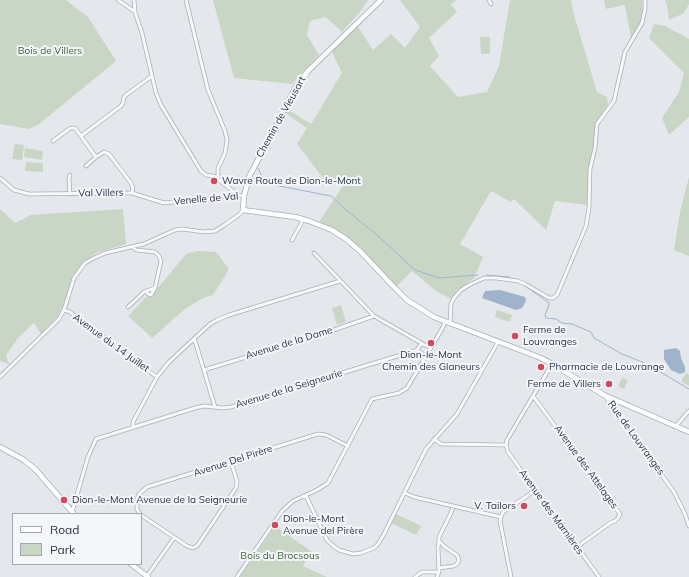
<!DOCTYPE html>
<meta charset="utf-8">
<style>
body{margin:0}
#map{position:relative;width:689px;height:577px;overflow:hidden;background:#e4e7ec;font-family:Mulish,sans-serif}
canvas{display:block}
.legend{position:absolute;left:12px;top:513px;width:130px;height:52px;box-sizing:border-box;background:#f4f6f9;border:1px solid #a4a8b1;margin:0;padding:5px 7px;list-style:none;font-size:12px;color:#2b3445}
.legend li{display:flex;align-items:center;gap:8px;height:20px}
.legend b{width:20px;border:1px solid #a4a8b1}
</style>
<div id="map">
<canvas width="689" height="577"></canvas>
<ul class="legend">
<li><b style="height:5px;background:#fff"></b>Road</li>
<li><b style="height:11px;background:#c9d6c5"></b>Park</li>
</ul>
</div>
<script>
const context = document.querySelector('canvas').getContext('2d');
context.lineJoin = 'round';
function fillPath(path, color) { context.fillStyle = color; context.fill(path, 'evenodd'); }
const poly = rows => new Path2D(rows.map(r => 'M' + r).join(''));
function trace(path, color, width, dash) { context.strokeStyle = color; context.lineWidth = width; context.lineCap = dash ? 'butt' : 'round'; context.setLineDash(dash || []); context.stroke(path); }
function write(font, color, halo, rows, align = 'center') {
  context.font = font + ' Mulish,sans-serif'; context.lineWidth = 4; context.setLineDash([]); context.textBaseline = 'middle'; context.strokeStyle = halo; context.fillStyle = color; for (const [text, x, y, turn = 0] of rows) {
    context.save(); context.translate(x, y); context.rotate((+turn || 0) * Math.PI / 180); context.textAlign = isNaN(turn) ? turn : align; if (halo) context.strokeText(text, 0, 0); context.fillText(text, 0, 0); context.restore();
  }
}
const green = poly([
 [0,0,66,0,88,17,116,61,38,125,29,129,0,124],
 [213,0,368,0,360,12,342,32,326,17,310,21,307,35,319,55,292,84,234,78],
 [400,0,457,0,451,4,457,12,429,38,439,56,430,66,458,97,487,92,499,66,510,0,571,0,574,15,597,92,607,97,608,105,597,122,588,205,555,201,546,230,514,199,511,202,491,191,460,244,483,257,474,278,459,289,451,299,436,291,412,271,396,287,365,252,333,228,319,222,344,184,323,178,297,144,307,128,285,113,287,109,311,124,342,73,331,50,357,25,373,50,391,34,405,48,420,27],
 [604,0,642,0,643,8,640,25,631,38,625,5,606,9],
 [665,0,689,0,689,4,684,13,669,20,667,6],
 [654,24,665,26,689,39,689,117,669,135,662,118,679,92,684,73,649,38],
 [480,37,490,37,490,54,481,54],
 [15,144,24,145,22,160,12,159],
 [25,148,43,151,42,160,24,157],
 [26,162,43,163,43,172,25,171],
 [689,177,689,256,674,250,680,212],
 [0,209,15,223,31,215,123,209,126,244,96,253,83,263,72,277,64,305,58,316,41,334,34,323,18,338,6,355,9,364,0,361],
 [198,251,216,252,229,269,213,295,203,298,185,309,152,338,128,316,146,297,151,296,186,254],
 [341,305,346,322,337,325,332,308],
 [497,310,512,315,510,322,495,317],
 [686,373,689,375,689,386,681,381],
 [622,378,628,380,624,389,618,386],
 [396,514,421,526,416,535,391,523],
 [275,526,311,551,303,566,327,577,240,577]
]);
const water = poly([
 [500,290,525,297,526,301,522,308,516,310,482,298,485,291],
 [676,348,680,351,681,358,685,367,685,372,680,374,671,370,664,359,664,350]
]);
const stream = poly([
 [258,168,262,177,269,184,331,196,345,209,377,235,415,270,439,278,478,275],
 [486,275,509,277],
 [527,287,549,303,549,305,545,315,546,318,556,319,562,323,572,324,591,332,594,338,622,354,647,364,689,389]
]);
const street = poly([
 [118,0,134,11],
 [134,0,135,12,142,33,156,93,161,105,201,171,206,175,218,177],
 [186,0,208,90,225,131,227,140,225,153,218,168,218,177],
 [489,0,491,4],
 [81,136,121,106,123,103,124,97,126,95,152,76],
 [53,141,69,129,71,128,75,128,96,157,104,152,109,154,131,183,133,188,132,193],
 [86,166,96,157],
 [218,177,220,181,233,191,238,195],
 [0,178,14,190,29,194,125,193,132,193,164,203,238,195,244,196],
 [70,194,69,179,70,175],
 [292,240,301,224,303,219],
 [314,253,374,316,430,348],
 [146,291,148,294,151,295,155,288],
 [128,307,144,292,155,288,161,261,159,256,155,252,136,250,133,247],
 [64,310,70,312,157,377],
 [450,324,451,304,454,298,461,290,469,285,484,278,496,278,518,281,525,284,549,298,553,298,557,295,586,226,589,208,590,169,595,148,597,124,614,101,625,52,642,23,645,9,645,0],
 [194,339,196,344,215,407],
 [417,350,426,356],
 [552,364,507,440,506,445,508,452,599,577],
 [204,370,325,333,374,316],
 [0,377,59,319,64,310,74,278,85,263,92,259,105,253,144,244,175,230,182,229,204,232,215,231,226,224,240,214,243,210],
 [533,396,620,514,618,518,615,521,610,523,577,547],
 [605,396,674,492,685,514,689,526],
 [676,426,689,411],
 [133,427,133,422,157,377,169,362,210,324,217,320,229,315,340,281],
 [434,439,441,444,506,445],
 [405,493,414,497,501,517],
 [306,496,327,540,332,545,339,550,353,554,361,553,374,548,378,544,383,536,426,449,457,414,498,342],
 [72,512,88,457,96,439,195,408,204,406,222,408,231,407,417,350,421,344],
 [140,514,137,509,137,499,139,494,147,487,318,434,326,435,348,446],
 [141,515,187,546,193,548,197,546,236,488,237,482,231,461],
 [439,568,454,566,457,564,459,560,457,555,445,547,439,541],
 [147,576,174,538],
 [237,577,282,511,293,501,317,490,328,483,372,399,399,393,407,388,442,329,445,322],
 [415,577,422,572,439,572],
 [437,577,439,572,438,547,439,541,439,537,451,513,453,506],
 [511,577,500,521,501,517,503,512,536,490]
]);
const secondary = poly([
 [381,0,309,70,297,85,249,177,244,196,243,210,295,217,309,221,332,230,346,239,360,251,391,284,407,300,434,317,541,358,552,364,604,395,689,432],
 [0,447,24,460,36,470,74,514],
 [131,564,148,577]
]);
const markers = [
 [214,181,4,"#d1495b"],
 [515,336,4,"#d1495b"],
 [431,343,4,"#d1495b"],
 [541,367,4,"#d1495b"],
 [609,384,4,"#d1495b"],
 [64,500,4,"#d1495b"],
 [524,506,4,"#d1495b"],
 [275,525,4,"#d1495b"]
];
const parkNames = [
 ["Bois de Villers",50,51],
 ["Bois du Brocsous",280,556]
];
const streetNames = [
 ["Chemin de Vieusart",281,117,-61],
 ["Val Villers",101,193,-1],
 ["Venelle de Val",206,199,-5],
 ["Avenue du 14 Juillet",111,343,36],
 ["Avenue de la Dame",289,343,-17],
 ["Avenue de la Seigneurie",289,389,-17],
 ["Rue de Louvranges",636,438,54],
 ["Avenue Del Pirère",233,461,-18],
 ["Avenue des Attelages",586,467,54],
 ["Avenue des Marnières",551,512,54]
];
const poiNames = [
 ["Wavre Route de Dion-le-Mont",222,181],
 ["Ferme de",523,330],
 ["Louvranges",523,342],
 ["Dion-le-Mont",431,355,"center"],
 ["Chemin des Glaneurs",431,367,"center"],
 ["Pharmacie de Louvrange",549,367],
 ["Ferme de Villers",601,384,"right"],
 ["Dion-le-Mont Avenue de la Seigneurie",72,500],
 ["V. Tailors",516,506,"right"],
 ["Dion-le-Mont",283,519],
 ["Avenue del Pirère",283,531]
];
fillPath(green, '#c9d6c5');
fillPath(water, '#9fb4cc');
trace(stream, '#9fb4cc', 1);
trace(street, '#a9aeb7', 4.5);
trace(secondary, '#a9aeb7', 6);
trace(street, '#f7f8fa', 3);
trace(secondary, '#fff', 4.5);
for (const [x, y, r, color] of markers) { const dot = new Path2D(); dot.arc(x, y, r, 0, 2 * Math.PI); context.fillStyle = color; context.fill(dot); trace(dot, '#f4f6f9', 1.5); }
write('10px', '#3f6138', '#f4f6f9', parkNames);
write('10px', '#2b3445', '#f4f6f9', streetNames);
write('10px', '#2b3445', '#f4f6f9', poiNames, 'left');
</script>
